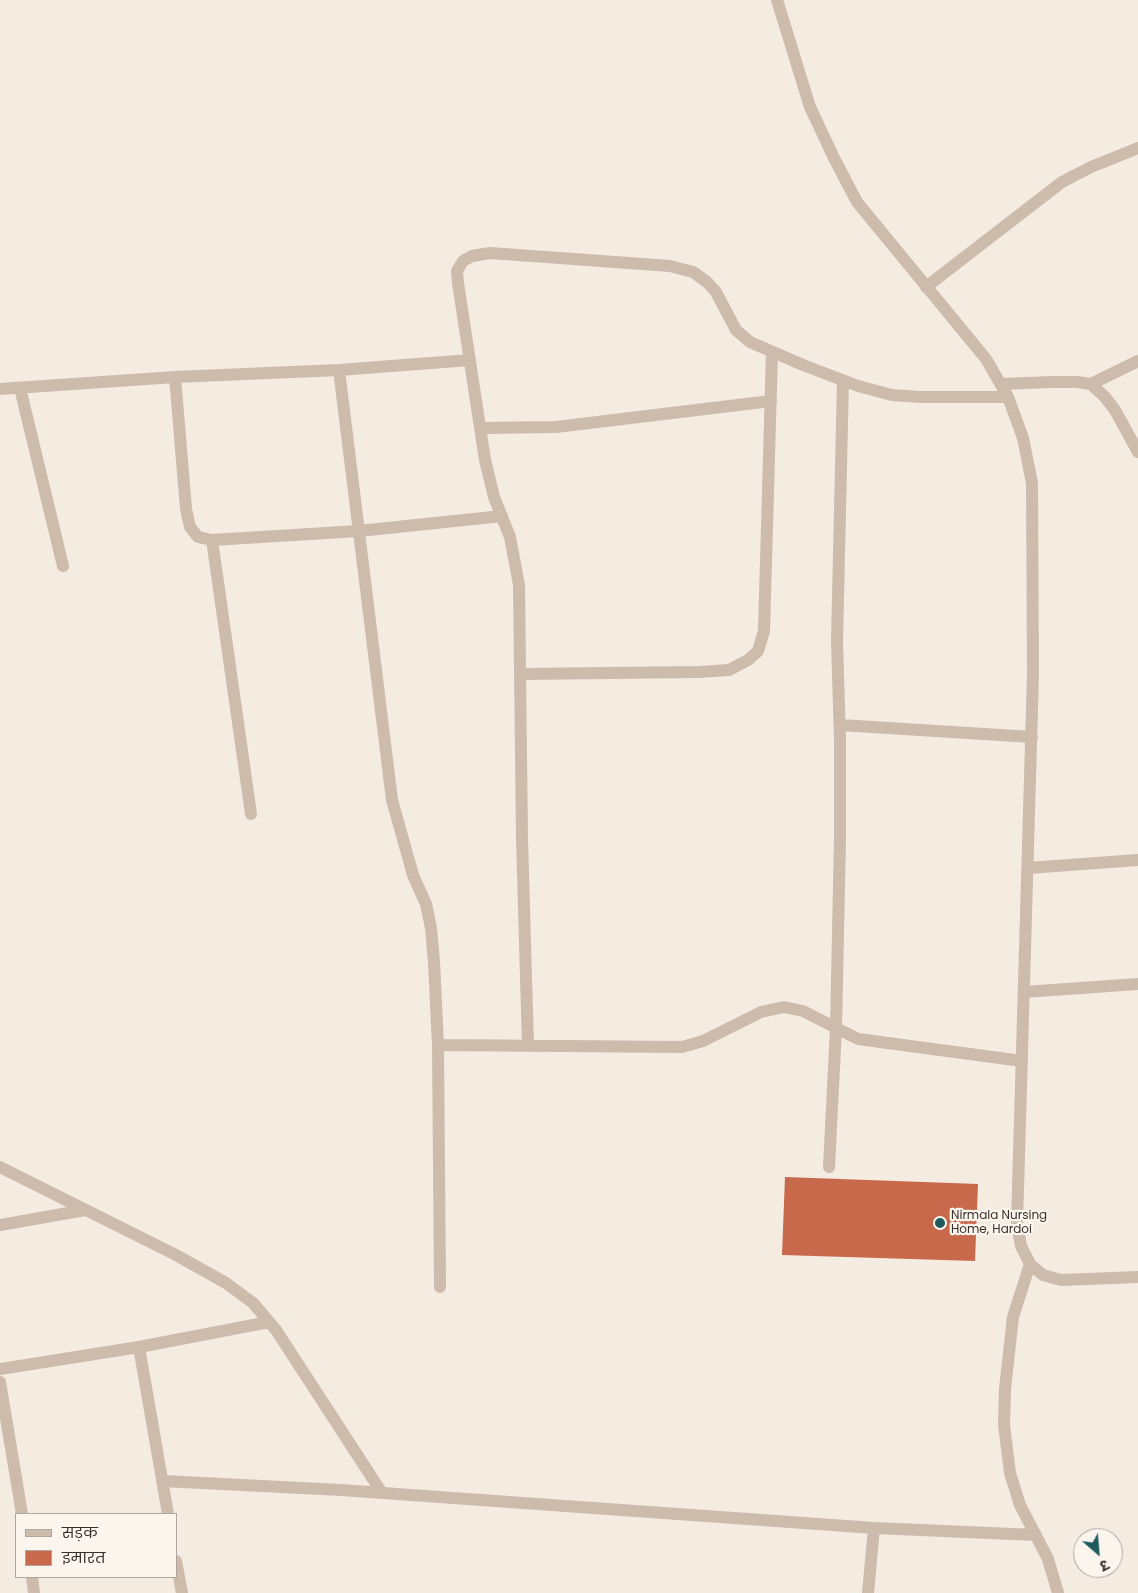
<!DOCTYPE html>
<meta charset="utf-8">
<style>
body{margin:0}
#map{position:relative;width:1138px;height:1593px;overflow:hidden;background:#f4ebe1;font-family:Poppins,"Noto Sans Devanagari",sans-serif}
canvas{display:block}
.legend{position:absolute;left:15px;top:1513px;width:162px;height:65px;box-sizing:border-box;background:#fbf5ee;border:1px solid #aea6a0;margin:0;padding:6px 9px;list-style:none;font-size:15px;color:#3b302b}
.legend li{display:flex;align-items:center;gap:10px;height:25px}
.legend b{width:25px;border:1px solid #aea6a0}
.north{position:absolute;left:1073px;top:1528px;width:50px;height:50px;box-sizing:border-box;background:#fbf5ee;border:1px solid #aea6a0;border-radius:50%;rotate:153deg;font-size:14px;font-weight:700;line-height:20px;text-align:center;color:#3b302b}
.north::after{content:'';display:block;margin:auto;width:18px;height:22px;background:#1f5a5e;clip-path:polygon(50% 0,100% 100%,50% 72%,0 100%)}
</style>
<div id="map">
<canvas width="1138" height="1593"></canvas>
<ul class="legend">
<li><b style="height:6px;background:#cdbbac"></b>सड़क</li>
<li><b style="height:14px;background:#c8694b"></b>इमारत</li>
</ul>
<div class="north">उ</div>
</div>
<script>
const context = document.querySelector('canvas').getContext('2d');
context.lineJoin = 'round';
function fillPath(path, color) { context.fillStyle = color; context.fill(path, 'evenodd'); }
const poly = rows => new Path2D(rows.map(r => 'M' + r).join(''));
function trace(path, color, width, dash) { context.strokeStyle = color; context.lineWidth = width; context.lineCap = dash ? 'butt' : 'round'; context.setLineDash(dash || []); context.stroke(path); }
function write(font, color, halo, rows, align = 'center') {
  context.font = font + ' Poppins,sans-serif'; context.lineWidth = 4.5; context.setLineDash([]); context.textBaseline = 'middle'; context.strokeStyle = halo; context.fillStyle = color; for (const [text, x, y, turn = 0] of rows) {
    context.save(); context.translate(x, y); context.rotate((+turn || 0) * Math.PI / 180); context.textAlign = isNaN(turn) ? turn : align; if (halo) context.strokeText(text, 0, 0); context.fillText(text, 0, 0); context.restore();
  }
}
const building = poly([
 [785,1177,978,1184,975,1261,782,1255]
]);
const minor = poly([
 [777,0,810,107,834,158,857,202,986,359,1008,397,1023,438,1032,483,1033,675,1017,1223,1021,1246,1030,1264,1043,1275,1061,1280,1138,1277],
 [926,287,1062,182,1091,167,1138,148],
 [339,370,392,800,413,875,426,904,431,928,434,962,438,1045,440,1287],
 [175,377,186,509,190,527,198,537,212,540,359,531,502,516],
 [1001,384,1052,382,1077,382,1091,384,1105,397,1115,410,1138,452],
 [1091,384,1138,361],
 [20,388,63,566],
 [0,389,175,377,339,370,470,360],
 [481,428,556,427,771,401],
 [212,540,251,814],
 [520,674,699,672,729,670,748,660,758,651,764,631,772,352],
 [840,725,1032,737],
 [1028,868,1138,860],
 [1024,992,1138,984],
 [438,1045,682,1047,703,1041,761,1012,784,1007,803,1011,858,1039,1022,1061],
 [528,1046,522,839,519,585,510,537,494,497,485,460,458,283,457,271,463,261,472,256,490,253,670,266,693,272,707,282,716,292,736,330,750,342,803,365,858,386,892,395,920,397,1008,397],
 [0,1167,176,1255,226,1283,253,1303,276,1330,382,1493],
 [829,1167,836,1028,840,838,840,741,837,641,843,380],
 [0,1225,85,1210],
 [1030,1264,1013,1317,1005,1389,1004,1425,1010,1473,1020,1505,1048,1559,1058,1593],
 [139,1347,168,1514],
 [0,1369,139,1347,269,1322],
 [0,1382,22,1514],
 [163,1481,341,1490,874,1528,1036,1535],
 [176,1561,182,1593],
 [32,1577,34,1593],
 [868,1593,874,1528]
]);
const markers = [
 [940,1223,6,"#1f5a5e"]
];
const poiNames = [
 ["Nirmala Nursing",951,1216],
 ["Home, Hardoi",951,1230]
];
fillPath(building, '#c8694b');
trace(minor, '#cdbbac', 12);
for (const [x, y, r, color] of markers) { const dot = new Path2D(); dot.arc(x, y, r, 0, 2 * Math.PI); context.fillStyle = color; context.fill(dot); trace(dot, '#fbf5ee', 2); }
write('12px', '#3b302b', '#fbf5ee', poiNames, 'left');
</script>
